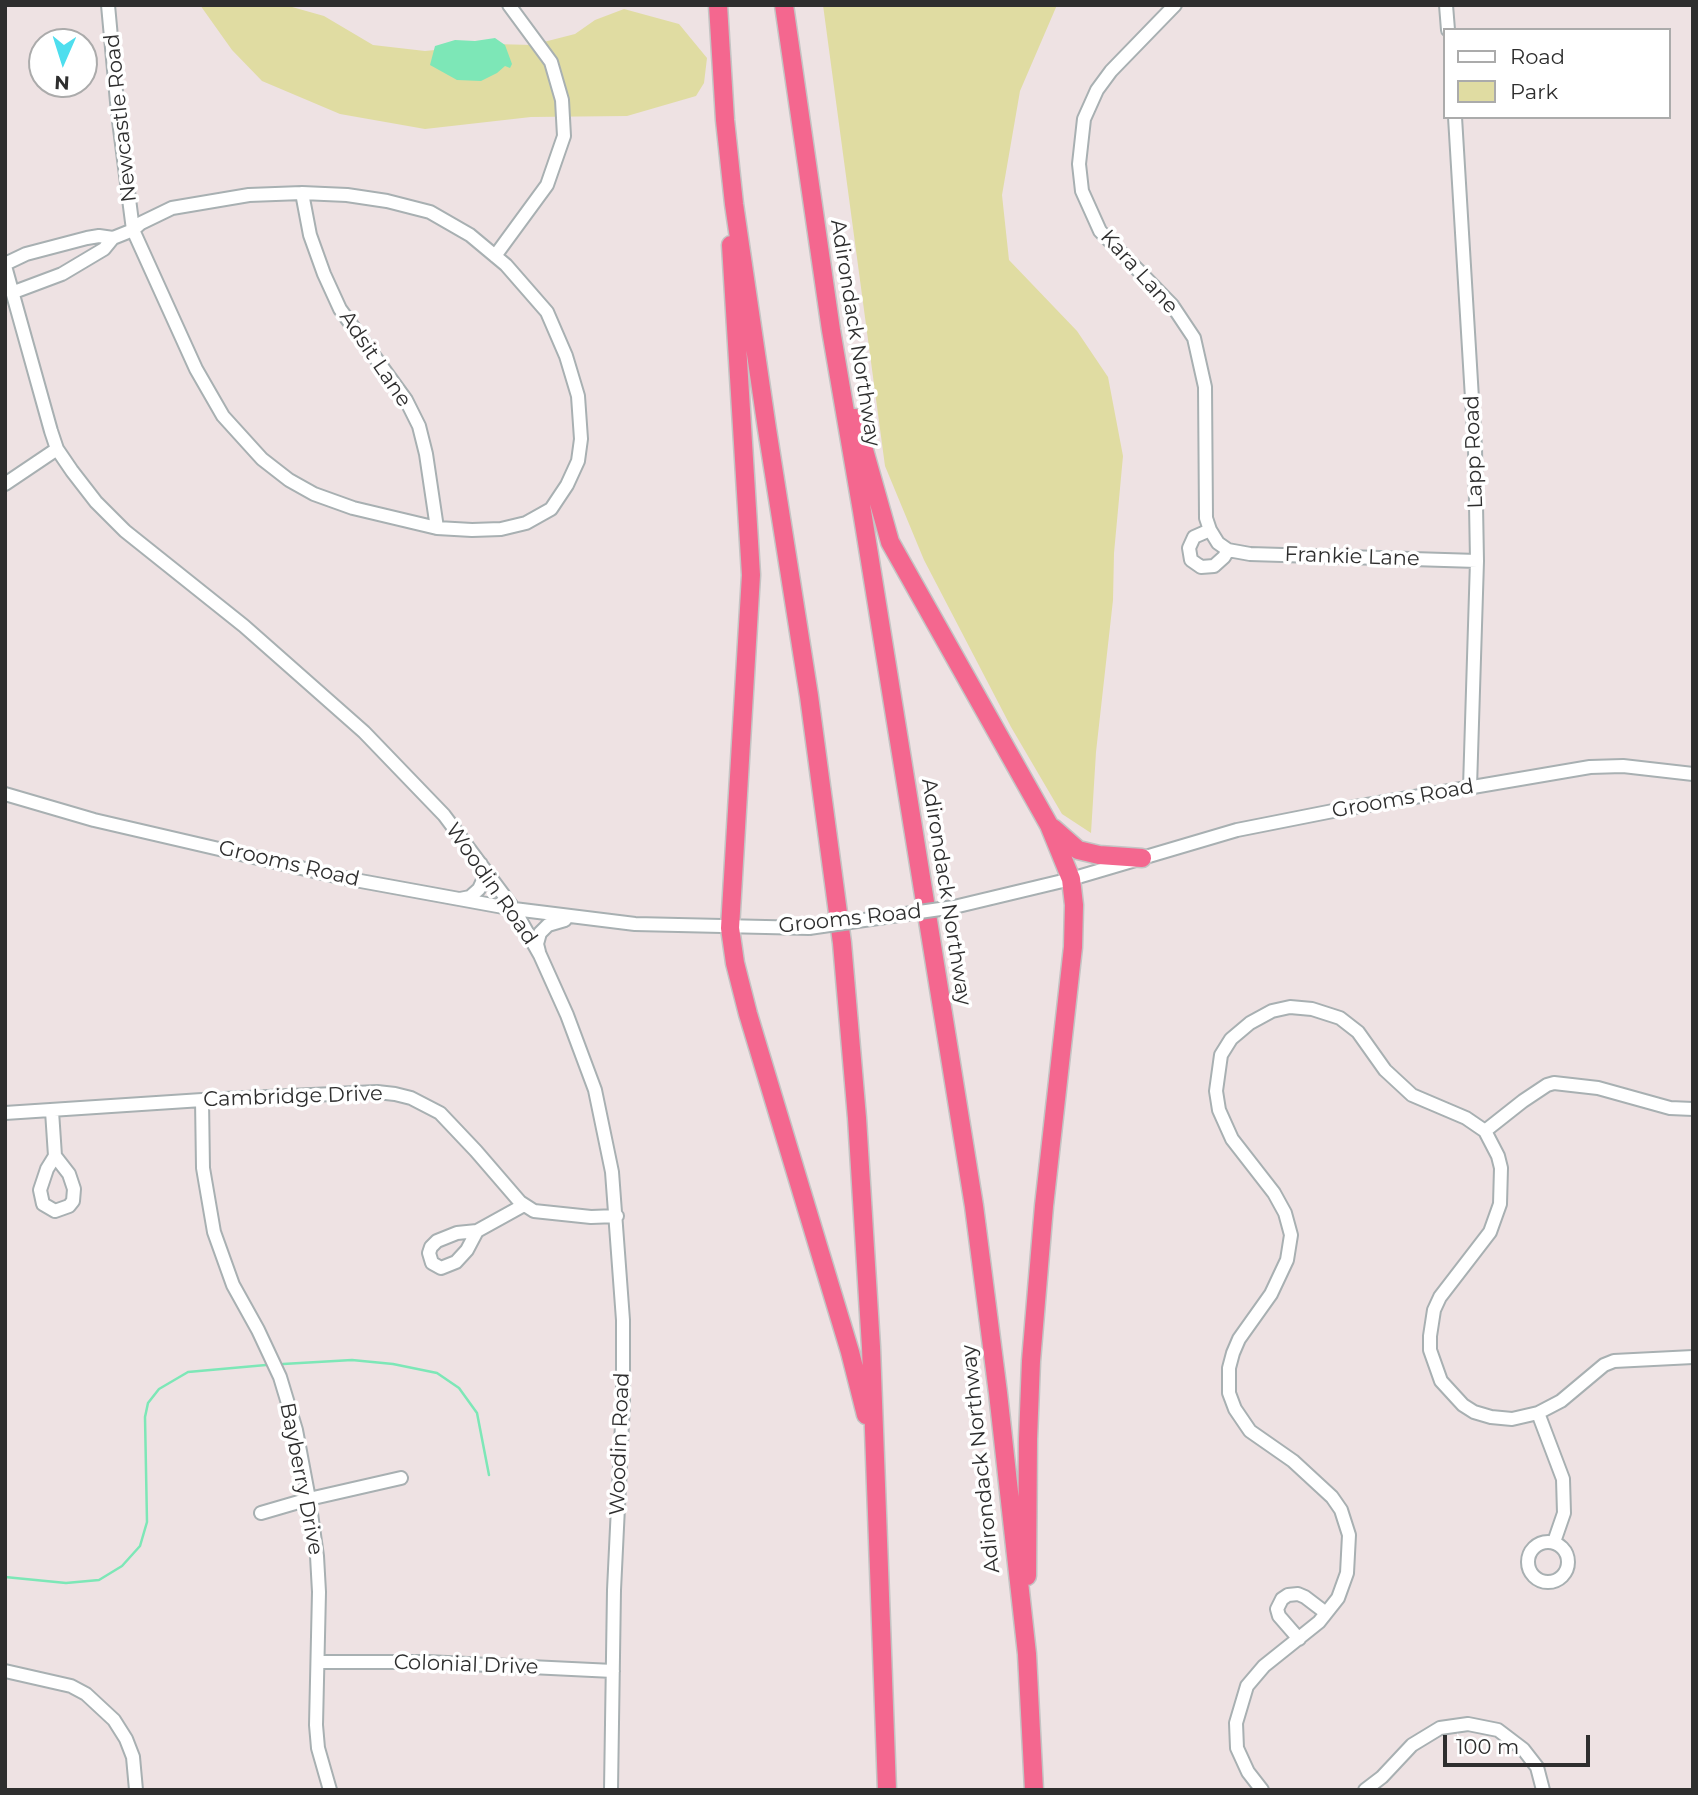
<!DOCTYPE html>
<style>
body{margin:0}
#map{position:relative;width:1698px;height:1795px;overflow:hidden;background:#eee2e3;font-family:Montserrat,sans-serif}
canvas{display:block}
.frame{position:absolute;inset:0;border:7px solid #2e2e2e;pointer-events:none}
.legend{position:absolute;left:1443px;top:28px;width:228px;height:91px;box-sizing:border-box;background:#fff;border:2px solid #ababab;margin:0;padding:9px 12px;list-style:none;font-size:21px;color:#2e2e2e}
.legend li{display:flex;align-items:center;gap:14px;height:35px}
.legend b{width:35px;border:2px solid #ababab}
.north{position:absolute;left:28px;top:28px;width:70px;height:70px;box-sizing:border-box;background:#fff;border:2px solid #ababab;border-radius:50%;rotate:183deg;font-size:19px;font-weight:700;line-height:28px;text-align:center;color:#2e2e2e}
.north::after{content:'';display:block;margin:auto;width:24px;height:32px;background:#4edeee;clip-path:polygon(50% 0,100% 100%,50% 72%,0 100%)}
.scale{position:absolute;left:1443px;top:1735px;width:147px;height:32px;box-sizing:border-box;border:4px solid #2e2e2e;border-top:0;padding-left:9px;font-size:21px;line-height:24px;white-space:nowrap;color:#2e2e2e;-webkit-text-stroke:5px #fff;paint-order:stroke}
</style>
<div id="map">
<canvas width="1698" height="1795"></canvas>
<div class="frame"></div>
<ul class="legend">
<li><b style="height:9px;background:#fff"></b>Road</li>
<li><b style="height:19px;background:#e0dca2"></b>Park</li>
</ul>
<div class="north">N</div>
<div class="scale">100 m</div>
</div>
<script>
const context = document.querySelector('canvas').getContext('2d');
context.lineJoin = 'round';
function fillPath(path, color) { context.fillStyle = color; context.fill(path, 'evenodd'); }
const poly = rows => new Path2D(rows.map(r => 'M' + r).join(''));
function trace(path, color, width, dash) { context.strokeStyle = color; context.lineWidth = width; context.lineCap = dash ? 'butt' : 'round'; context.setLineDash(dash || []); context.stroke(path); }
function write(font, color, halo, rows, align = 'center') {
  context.font = font + ' Montserrat,sans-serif'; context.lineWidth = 7; context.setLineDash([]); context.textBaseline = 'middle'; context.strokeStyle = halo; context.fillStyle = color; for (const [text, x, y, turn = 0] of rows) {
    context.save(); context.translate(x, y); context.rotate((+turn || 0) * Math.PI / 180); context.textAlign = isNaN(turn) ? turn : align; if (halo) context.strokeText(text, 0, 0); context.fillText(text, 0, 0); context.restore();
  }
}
const green = poly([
 [200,5,285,5,324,16,373,45,425,51,495,44,532,45,575,34,595,20,624,9,679,24,707,58,704,83,696,96,627,116,531,117,425,129,340,114,262,81,232,50],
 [823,5,1057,5,1020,91,1002,195,1009,260,1077,331,1108,377,1123,456,1114,553,1113,600,1096,752,1091,833,1062,814,1011,727,924,560,885,466]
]);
const water = poly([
 [495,38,505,45,512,64,510,68,505,66,497,73,481,81,457,80,430,65,435,46,455,40,475,41]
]);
const stream = poly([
 [283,1364,352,1360,393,1364,437,1373,459,1388,477,1413,489,1475],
 [5,1577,66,1583,99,1580,122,1566,140,1546,147,1522,145,1417,148,1403,159,1389,188,1372,266,1365]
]);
const minor = poly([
 [1175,5,1111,71,1097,90,1084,119,1079,164,1082,191,1100,231,1172,305,1194,338,1205,387,1206,518,1210,530],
 [1446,5,1448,30],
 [1455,117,1475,448,1477,561,1470,787],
 [302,193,310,235,324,274,340,309,406,400,419,426,426,454,437,528],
 [495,256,547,185,564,136,562,100,551,62,509,5],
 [5,264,26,254,87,238,99,236,113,238,133,230,141,223,172,208,249,195,302,193,347,195,387,201,430,212,470,235,506,265,547,312,566,356,578,396,581,439,578,461,567,485,551,509,526,523,501,529,472,530,437,528,353,508,314,494,289,480,262,459,223,416,196,369,133,230,118,113,108,5],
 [5,266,51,431,57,449,72,471,96,502,125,531,244,626,364,732,444,815,514,909,540,955,567,1015,595,1090,612,1172,623,1320,623,1403,614,1590,611,1790],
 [14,292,62,274,104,249,113,238],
 [5,484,57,449],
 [1210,530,1218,543,1228,550,1224,557,1214,566,1201,567,1191,560,1189,548,1194,537,1210,530],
 [1228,550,1250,554,1477,561],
 [5,794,94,820,344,878,514,909,635,924,809,928],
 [460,899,470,897,479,889,484,878,481,864],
 [954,907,1071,879,1237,830,1338,810,1590,767,1623,766,1693,774],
 [539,952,537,944,540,933,548,925,565,920],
 [202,1100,203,1168,214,1232,233,1285,258,1330,280,1377,296,1430,309,1499,317,1556,319,1592,316,1725,318,1748,330,1790],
 [52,1111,55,1156],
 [5,1113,202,1100,377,1092,395,1094,411,1098,440,1113,476,1151,520,1202,534,1211,591,1217,617,1216],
 [1485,1131,1523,1101,1547,1085,1554,1083,1598,1088,1670,1108,1693,1109],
 [55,1156,69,1174,74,1189,73,1201,69,1206,55,1211,43,1204,40,1190,47,1169,55,1156],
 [477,1231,467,1250,456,1262,441,1268,432,1263,429,1253,431,1247,437,1241,457,1233,477,1231],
 [477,1231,524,1205],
 [1538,1413,1563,1479,1564,1513,1554,1542],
 [261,1513,309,1499,401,1478],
 '1528 1562a20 20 0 1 1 40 0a20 20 0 1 1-40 0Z',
 [1299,1639,1279,1616,1277,1609,1282,1599,1288,1595,1298,1594,1305,1597,1326,1613],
 [318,1662,427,1662,613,1671],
 [5,1671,71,1686,86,1694,114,1720,126,1739,133,1757,136,1790],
 [1262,1790,1248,1772,1237,1748,1236,1723,1247,1686,1264,1666,1319,1622,1338,1598,1347,1573,1349,1535,1341,1510,1332,1497,1293,1461,1250,1431,1235,1409,1229,1393,1229,1368,1233,1353,1239,1339,1271,1294,1287,1260,1291,1235,1285,1213,1274,1193,1232,1139,1219,1110,1216,1091,1221,1055,1231,1039,1250,1023,1272,1011,1290,1007,1312,1009,1340,1018,1358,1032,1385,1070,1412,1095,1466,1118,1485,1131,1498,1156,1501,1168,1500,1204,1490,1232,1440,1297,1434,1310,1430,1336,1430,1350,1441,1381,1463,1405,1474,1412,1491,1417,1512,1419,1538,1413,1561,1401,1604,1365,1614,1361,1693,1357],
 [1365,1790,1382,1777,1412,1745,1440,1728,1468,1724,1498,1730,1523,1749,1537,1767,1543,1790]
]);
const highway = poly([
 [718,5,725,120,734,204,767,429,809,696,842,943,857,1118,871,1347,887,1790],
 [784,5,831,330,862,511,974,1206,998,1393,1027,1654,1034,1790],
 [731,245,751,575,730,928,735,963,748,1014,850,1352,866,1415],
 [855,418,890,542,1049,825,1071,879,1074,905,1073,947,1044,1206,1031,1361,1028,1439,1027,1576],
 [1053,828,1078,850,1099,855,1142,858]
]);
const minorBridge = poly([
 [809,928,954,907]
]);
const streetNames = [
 ["Newcastle Road",121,118,-96],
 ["Kara Lane",1139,272,48],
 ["Adirondack Northway",855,333,81],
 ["Adsit Lane",375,359,56],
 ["Lapp Road",1474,452,-92],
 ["Frankie Lane",1352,557,2],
 ["Grooms Road",1403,799,-10],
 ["Grooms Road",289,864,13],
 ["Woodin Road",491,884,55],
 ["Adirondack Northway",946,892,81],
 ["Grooms Road",850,919,-6],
 ["Cambridge Drive",293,1097,-2],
 ["Woodin Road",620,1444,-88],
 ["Adirondack Northway",981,1459,-96],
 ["Bayberry Drive",301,1479,79],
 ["Colonial Drive",466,1665,2]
];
fillPath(green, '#e0dca2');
fillPath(water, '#7de7b7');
trace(stream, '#7de7b7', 2.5);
trace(minor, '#a8b0b2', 16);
trace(highway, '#c4c4c4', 21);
trace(minor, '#fff', 12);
trace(highway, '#f4678f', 18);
trace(minorBridge, '#a8b0b2', 16, []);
trace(minorBridge, '#fff', 12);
write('21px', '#2e2e2e', '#fff', streetNames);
</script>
